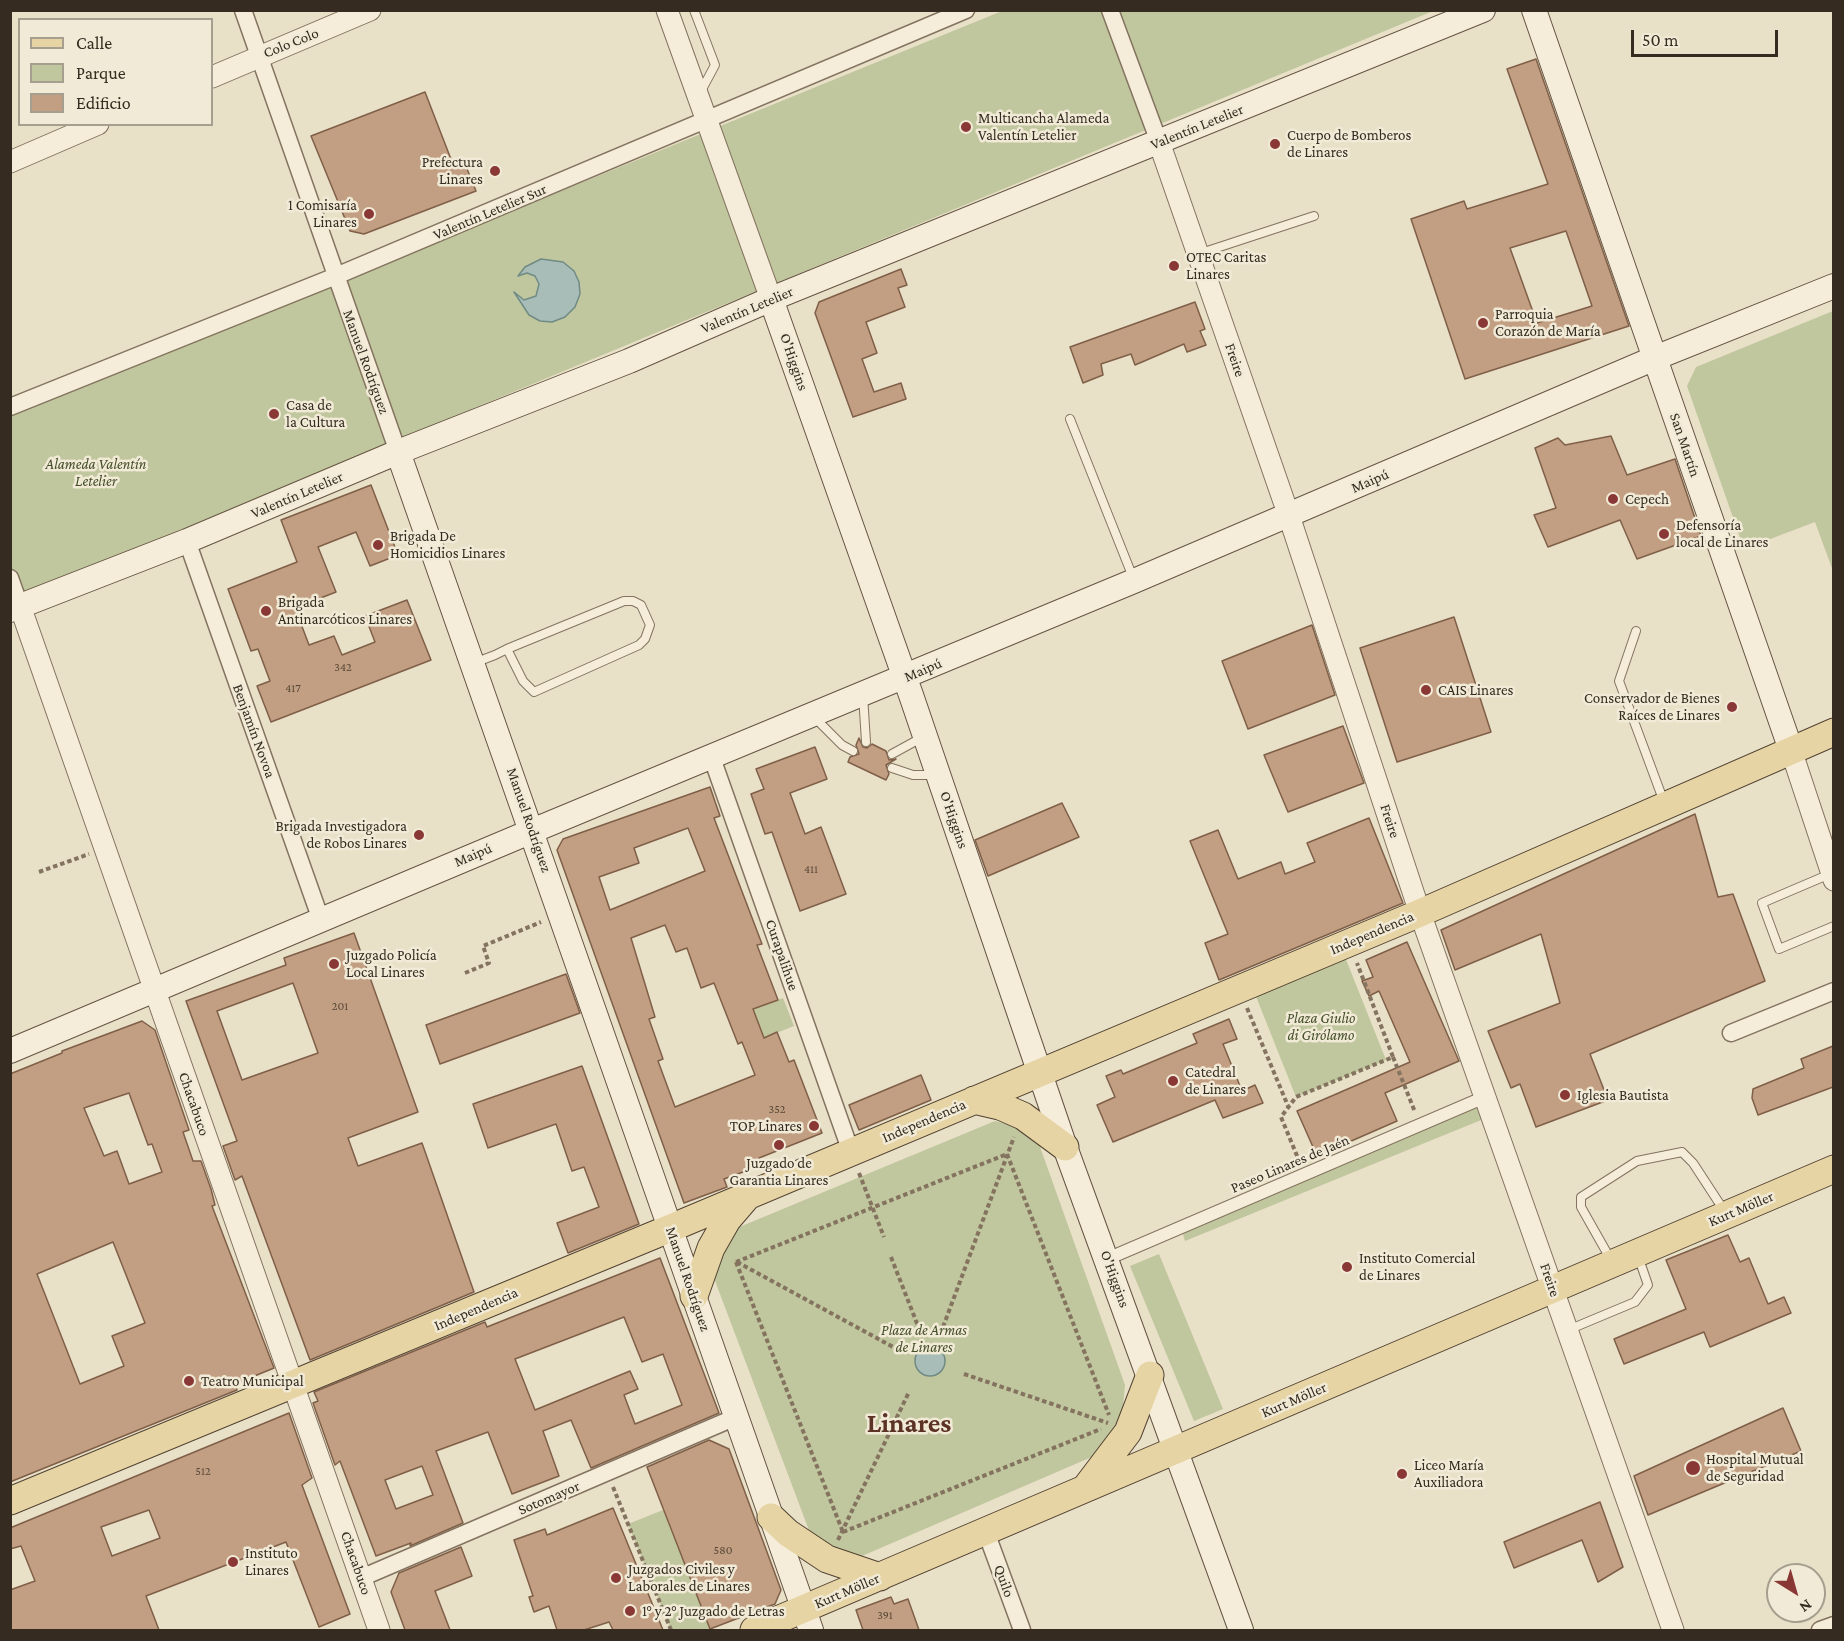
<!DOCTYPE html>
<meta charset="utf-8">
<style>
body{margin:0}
#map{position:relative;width:1844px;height:1641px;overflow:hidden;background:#e9e0c8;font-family:"Crimson Pro",serif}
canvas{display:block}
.frame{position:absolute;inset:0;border:12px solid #352b21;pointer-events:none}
.legend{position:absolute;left:18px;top:18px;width:195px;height:108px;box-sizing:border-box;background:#f1ead6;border:2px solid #a69e8e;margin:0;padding:8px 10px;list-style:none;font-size:18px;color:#352b21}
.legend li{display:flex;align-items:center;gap:12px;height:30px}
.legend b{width:30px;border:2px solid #a69e8e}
.north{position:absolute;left:1766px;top:1563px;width:60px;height:60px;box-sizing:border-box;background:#f1ead6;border:2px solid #a69e8e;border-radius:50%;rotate:143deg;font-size:16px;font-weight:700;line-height:24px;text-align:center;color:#352b21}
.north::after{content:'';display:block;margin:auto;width:21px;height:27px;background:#8a3836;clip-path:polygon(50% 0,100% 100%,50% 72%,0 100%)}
.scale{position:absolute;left:1631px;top:30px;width:147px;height:27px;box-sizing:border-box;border:3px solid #352b21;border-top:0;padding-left:8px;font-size:18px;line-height:21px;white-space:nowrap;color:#352b21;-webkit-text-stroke:4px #f1ead6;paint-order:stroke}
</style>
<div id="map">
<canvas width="1844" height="1641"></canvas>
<div class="frame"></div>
<ul class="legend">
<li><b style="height:8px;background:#e7d4a4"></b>Calle</li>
<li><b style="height:16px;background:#c0c69d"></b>Parque</li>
<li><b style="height:16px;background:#c29f82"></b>Edificio</li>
</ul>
<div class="north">N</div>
<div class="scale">50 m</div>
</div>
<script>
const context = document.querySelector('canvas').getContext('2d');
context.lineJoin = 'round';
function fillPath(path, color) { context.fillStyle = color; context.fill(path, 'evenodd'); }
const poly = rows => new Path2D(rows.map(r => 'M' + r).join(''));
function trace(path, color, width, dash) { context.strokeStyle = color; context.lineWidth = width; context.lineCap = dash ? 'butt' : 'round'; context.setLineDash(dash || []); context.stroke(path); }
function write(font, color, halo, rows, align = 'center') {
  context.font = font + ' "Crimson Pro",serif'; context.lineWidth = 5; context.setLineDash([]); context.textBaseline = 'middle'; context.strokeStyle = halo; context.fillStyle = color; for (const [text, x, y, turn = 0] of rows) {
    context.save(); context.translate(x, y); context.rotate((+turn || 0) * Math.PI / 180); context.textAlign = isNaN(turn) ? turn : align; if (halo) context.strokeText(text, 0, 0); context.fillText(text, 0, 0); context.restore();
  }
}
const green = poly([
 [1002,11,1433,11,11,600,10,416],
 [1833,311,1833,571,1815,522,1744,549,1687,386,1696,367],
 [1345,957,1386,1060,1296,1097,1255,994],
 [783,998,794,1026,764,1038,753,1009],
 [1481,1104,1486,1118,1185,1241,1182,1231],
 [995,1121,1019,1128,1039,1144,1125,1385,1122,1417,1094,1456,855,1559,845,1558,810,1533,714,1278,716,1263,737,1228],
 [1159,1254,1223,1409,1194,1421,1130,1266],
 [663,1510,710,1629,671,1630,628,1524]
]);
const water = poly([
 [541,259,563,262,574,271,579,282,580,294,575,307,565,317,552,322,540,321,529,315,514,292,524,300,536,296,539,284,535,276,527,273,518,276,525,267,541,259],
 '915 1361a15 15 0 1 1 30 0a15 15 0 1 1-30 0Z'
]);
const building = poly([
 [1536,59,1629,326,1465,379,1411,219,1464,201,1467,209,1548,184,1507,69,1536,59],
 [1566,231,1592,306,1537,323,1510,248,1566,231],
 [425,92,454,167,465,164,476,191,364,234,350,231,311,136,425,92],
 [901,269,907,285,898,288,905,307,866,322,877,353,862,359,874,392,901,383,906,399,853,417,815,313,819,302,901,269],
 [1195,302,1205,329,1200,331,1206,345,1187,352,1184,344,1135,365,1131,354,1101,364,1103,375,1083,383,1070,347,1195,302],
 [1611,436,1627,475,1675,459,1701,536,1637,559,1620,520,1548,547,1534,515,1556,508,1535,448,1558,438,1565,445,1611,436],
 [371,485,398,555,370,566,356,532,318,547,336,592,295,608,309,645,334,636,342,655,375,642,365,616,407,600,431,660,271,722,257,686,270,681,258,649,251,651,228,589,297,562,281,520,371,485],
 [1454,617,1491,732,1397,762,1360,648,1454,617],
 [1312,625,1335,695,1248,729,1222,661,1312,625],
 [1343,726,1364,783,1288,812,1264,755,1343,726],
 [859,738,863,747,867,748,872,744,886,751,889,760,896,759,886,765,889,774,886,780,848,762,850,757,859,754,856,745,859,738],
 [815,747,827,779,790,793,805,834,821,827,846,894,800,911,772,832,765,834,751,794,764,789,756,769,815,747],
 [710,787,720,816,714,818,762,944,757,945,778,1000,753,1009,764,1038,777,1032,789,1062,794,1060,822,1133,759,1158,762,1165,724,1179,727,1187,684,1203,557,850,563,839,710,787],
 [688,828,705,871,610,910,599,877,639,863,634,848,688,828],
 [665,925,676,952,687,948,701,988,714,983,738,1044,742,1042,755,1075,675,1107,658,1061,663,1059,649,1019,655,1017,631,938,665,925],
 [1062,803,1079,837,988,876,975,840,1062,803],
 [1695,814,1718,897,1733,894,1765,981,1590,1054,1608,1100,1536,1127,1520,1084,1511,1088,1488,1031,1560,1003,1541,934,1455,970,1441,930,1695,814],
 [1369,818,1403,903,1219,980,1205,943,1228,934,1190,841,1218,830,1238,879,1281,862,1285,874,1315,862,1307,843,1369,818],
 [354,933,418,1112,348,1138,358,1166,422,1143,474,1292,310,1360,242,1176,235,1180,223,1146,237,1141,186,1001,286,965,284,958,354,933],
 [293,983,318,1053,242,1080,217,1011,293,983],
 [1407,942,1459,1061,1385,1093,1397,1121,1317,1156,1297,1111,1410,1062,1379,991,1369,996,1362,981,1373,977,1366,960,1407,942],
 [566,974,580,1013,440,1064,426,1025,566,974],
 [1229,1019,1237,1039,1223,1044,1242,1091,1255,1085,1263,1103,1223,1118,1215,1100,1113,1142,1097,1105,1115,1097,1106,1076,1121,1070,1123,1074,1197,1043,1193,1034,1229,1019],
 [142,1021,155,1030,189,1130,183,1132,193,1161,201,1161,211,1189,215,1205,212,1206,274,1368,235,1384,237,1390,10,1482,10,1074,62,1053,62,1051,142,1021],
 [129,1093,148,1145,152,1144,162,1172,129,1184,117,1151,104,1156,84,1108,129,1093],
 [113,1242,145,1323,112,1336,124,1366,80,1384,37,1274,113,1242],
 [1833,1046,1833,1087,1758,1115,1752,1098,1753,1089,1804,1068,1801,1059,1833,1046],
 [582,1066,639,1224,568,1253,557,1223,599,1207,584,1167,572,1171,556,1124,488,1148,473,1104,582,1066],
 [921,1075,931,1100,859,1130,849,1105,921,1075],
 [1728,1235,1740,1262,1749,1258,1768,1304,1784,1297,1791,1313,1710,1347,1704,1332,1624,1364,1614,1339,1686,1309,1666,1260,1728,1235],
 [660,1258,719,1413,591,1468,571,1420,543,1431,559,1476,512,1494,488,1432,436,1451,463,1523,410,1546,411,1543,376,1556,340,1461,335,1465,313,1403,318,1401,314,1392,485,1322,487,1327,660,1258],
 [624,1317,642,1362,663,1354,682,1405,635,1424,624,1395,638,1389,630,1371,535,1410,515,1359,624,1317],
 [422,1466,433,1495,396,1509,385,1480,422,1466],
 [1783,1408,1801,1451,1648,1515,1634,1476,1783,1408],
 [289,1413,312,1478,302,1485,350,1614,319,1627,286,1542,146,1596,159,1630,10,1630,10,1590,35,1581,21,1546,10,1549,10,1528,289,1413],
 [149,1510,160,1538,112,1556,101,1527,149,1510],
 [709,1440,729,1449,781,1590,775,1604,710,1629,647,1467,709,1440],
 [1600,1502,1623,1567,1598,1582,1582,1540,1514,1568,1504,1542,1600,1502],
 [613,1508,663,1630,613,1630,609,1622,584,1630,557,1630,549,1606,534,1612,529,1597,533,1596,514,1540,545,1529,547,1535,613,1508],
 [461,1547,472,1576,435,1591,450,1630,405,1630,391,1592,399,1573,461,1547],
 [891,1597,894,1604,908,1599,919,1630,863,1630,856,1610,891,1597]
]);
const path = poly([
 [39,872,89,854],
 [465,973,489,963,483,946,541,922],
 [1247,1008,1288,1106],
 [1393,1057,1415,1112],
 [1007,1154,1109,1415],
 [1300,1163,1281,1117,1296,1097,1393,1057,1357,963],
 [859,1173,884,1237],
 [891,1257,918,1326],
 [736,1262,1007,1154],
 [736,1262,843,1532],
 [737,1262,895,1348],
 [943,1327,1014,1137],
 [964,1374,1108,1423],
 [613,1487,671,1630],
 [843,1532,1101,1429],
 [838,1540,909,1392]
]);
const service = poly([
 [694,10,715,65,700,93],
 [1198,254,1314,216],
 [1070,419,1134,580],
 [1636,631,1619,681,1664,802],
 [474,663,495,655,507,649,624,601,633,601,641,605,650,625,645,639,639,645,534,692,523,681,507,649],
 [863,695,866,742],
 [813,716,842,745,853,751],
 [892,754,923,737],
 [892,768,913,775,935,775],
 [1830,874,1762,903,1779,949,1834,926],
 [1611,1260,1581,1207,1581,1197,1637,1161,1682,1152,1693,1163,1725,1212],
 [1568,1330,1635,1302,1648,1285,1638,1256]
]);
const pedestrian = poly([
 [1107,1259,1485,1097]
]);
const minor = poly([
 [243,10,398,452],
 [1110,10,1159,142],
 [10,407,336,276,966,10],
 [187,541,321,920],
 [10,578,20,606],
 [712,758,851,1152],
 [1731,1033,1834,991],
 [986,1532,1022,1630],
 [361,1578,736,1417],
 [1820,1630,1834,1625]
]);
const tertiary = poly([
 [667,10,771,299],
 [212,77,370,10],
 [1159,142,1289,516,1420,913,1673,1630],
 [10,162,98,124],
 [20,606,379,1630],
 [1791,750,1834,880]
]);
const secondary = poly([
 [1534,10,1791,750],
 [771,299,911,695,1065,1147,1241,1630],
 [398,452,811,1630],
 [10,610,187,541,398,452,629,361,771,299,1483,10],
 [10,1051,532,831,1134,581,1655,358,1834,286]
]);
const primary = poly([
 [974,1100,1000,1106,1023,1116,1065,1147],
 [694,1296,711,1248,727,1220,745,1199],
 [1087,1486,1128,1432,1150,1375],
 [10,1501,671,1228,1420,913,1834,732],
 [771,1517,788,1533,827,1559,880,1577],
 [754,1630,1834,1169]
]);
const markers = [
 [966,127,6,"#8a3836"],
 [1275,144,6,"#8a3836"],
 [495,171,6,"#8a3836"],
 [369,214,6,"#8a3836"],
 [1174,266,6,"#8a3836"],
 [1483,323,6,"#8a3836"],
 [274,414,6,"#8a3836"],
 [1613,499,6,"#8a3836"],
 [1664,534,6,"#8a3836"],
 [378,545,6,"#8a3836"],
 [266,611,6,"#8a3836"],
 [1426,690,6,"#8a3836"],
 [1732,707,6,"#8a3836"],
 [419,835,6,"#8a3836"],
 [334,964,6,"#8a3836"],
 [1173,1081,6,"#8a3836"],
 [1565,1095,6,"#8a3836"],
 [814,1126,6,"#8a3836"],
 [779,1145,6,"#8a3836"],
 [1347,1267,6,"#8a3836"],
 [189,1381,6,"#8a3836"],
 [1693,1468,8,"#8a3836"],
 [1402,1474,6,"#8a3836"],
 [233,1562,6,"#8a3836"],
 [616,1578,6,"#8a3836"],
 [630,1611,6,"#8a3836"]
];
const numberNames = [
 ["342",343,667],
 ["417",293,688],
 ["411",811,869],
 ["201",340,1006],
 ["352",777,1109],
 ["512",203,1471],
 ["580",723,1550],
 ["391",885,1615]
];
const streetNames = [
 ["Colo Colo",291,43,-22],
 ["Valentín Letelier",1197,127,-22],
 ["Valentín Letelier Sur",490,212,-23],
 ["Valentín Letelier",747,310,-23],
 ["Freire",1235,360,71],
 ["Manuel Rodríguez",366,362,70],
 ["O'Higgins",794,362,71],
 ["San Martín",1685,445,71],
 ["Maipú",1370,481,-23],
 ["Valentín Letelier",297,495,-23],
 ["Maipú",923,670,-23],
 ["Benjamín Novoa",254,731,70],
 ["Manuel Rodríguez",529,820,71],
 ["O'Higgins",954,820,71],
 ["Freire",1390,821,72],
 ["Maipú",473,855,-23],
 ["Independencia",1372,933,-23],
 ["Curapalihue",782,955,71],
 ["Chacabuco",194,1104,71],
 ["Independencia",924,1121,-23],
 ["Paseo Linares de Jaén",1290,1164,-23],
 ["Kurt Möller",1741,1209,-23],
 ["Manuel Rodríguez",688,1279,71],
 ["O'Higgins",1115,1279,70],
 ["Freire",1550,1280,71],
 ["Independencia",476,1309,-23],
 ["Kurt Möller",1294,1400,-23],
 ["Sotomayor",549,1498,-23],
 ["Chacabuco",356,1563,71],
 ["Quilo",1004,1581,70],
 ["Kurt Möller",847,1591,-23]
];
const poiNames = [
 ["Multicancha Alameda",978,118],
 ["Valentín Letelier",978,135],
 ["Cuerpo de Bomberos",1287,135],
 ["de Linares",1287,152],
 ["Prefectura",483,162,"right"],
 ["Linares",483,179,"right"],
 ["1 Comisaría",357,205,"right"],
 ["Linares",357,222,"right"],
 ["OTEC Caritas",1186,257],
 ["Linares",1186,274],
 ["Parroquia",1495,314],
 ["Corazón de María",1495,331],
 ["Casa de",286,405],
 ["la Cultura",286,422],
 ["Cepech",1625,499],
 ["Defensoría",1676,525],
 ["local de Linares",1676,542],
 ["Brigada De",390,536],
 ["Homicidios Linares",390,553],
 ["Brigada",278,602],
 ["Antinarcóticos Linares",278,619],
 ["CAIS Linares",1438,690],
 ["Conservador de Bienes",1720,698,"right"],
 ["Raíces de Linares",1720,715,"right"],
 ["Brigada Investigadora",407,826,"right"],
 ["de Robos Linares",407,843,"right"],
 ["Juzgado Policía",346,955],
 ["Local Linares",346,972],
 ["Catedral",1185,1072],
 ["de Linares",1185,1089],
 ["Iglesia Bautista",1577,1095],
 ["TOP Linares",802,1126,"right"],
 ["Juzgado de",779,1163,"center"],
 ["Garantia Linares",779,1180,"center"],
 ["Instituto Comercial",1359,1258],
 ["de Linares",1359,1275],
 ["Teatro Municipal",201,1381],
 ["Hospital Mutual",1706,1459],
 ["de Seguridad",1706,1476],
 ["Liceo María",1414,1465],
 ["Auxiliadora",1414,1482],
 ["Instituto",245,1553],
 ["Linares",245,1570],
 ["Juzgados Civiles y",628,1569],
 ["Laborales de Linares",628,1586],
 ["1° y 2° Juzgado de Letras",642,1611]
];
const parkNames = [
 ["Alameda Valentín",96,464],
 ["Letelier",96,481],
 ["Plaza Giulio",1321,1018],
 ["di Girólamo",1321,1035],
 ["Plaza de Armas",924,1330],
 ["de Linares",924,1347]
];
const townNames = [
 ["Linares",909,1424]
];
fillPath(green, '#c0c69d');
fillPath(water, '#a8bdb8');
trace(water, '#708b85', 1.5);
fillPath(building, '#c29f82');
trace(building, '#7f5f48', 1.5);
trace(service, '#83735f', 10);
trace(pedestrian, '#83735f', 14);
trace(minor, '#83735f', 19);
trace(tertiary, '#83735f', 23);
trace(secondary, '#655442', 26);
trace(primary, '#514232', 29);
trace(path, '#83735f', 4, [4.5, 3]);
trace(service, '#f5edda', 8);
trace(pedestrian, '#f5edda', 12);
trace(minor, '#f5edda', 16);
trace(tertiary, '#f5edda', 21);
trace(secondary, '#f5edda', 24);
trace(primary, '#e7d4a4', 27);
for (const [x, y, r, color] of markers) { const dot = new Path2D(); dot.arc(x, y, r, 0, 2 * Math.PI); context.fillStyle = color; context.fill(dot); trace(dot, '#f1ead6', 2); }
write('12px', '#584839', null, numberNames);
write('15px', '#352b21', '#f1ead6', streetNames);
write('15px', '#352b21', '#f1ead6', poiNames, 'left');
write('italic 15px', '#444f2a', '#f1ead6', parkNames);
write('bold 27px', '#5c3225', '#f1ead6', townNames);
</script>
